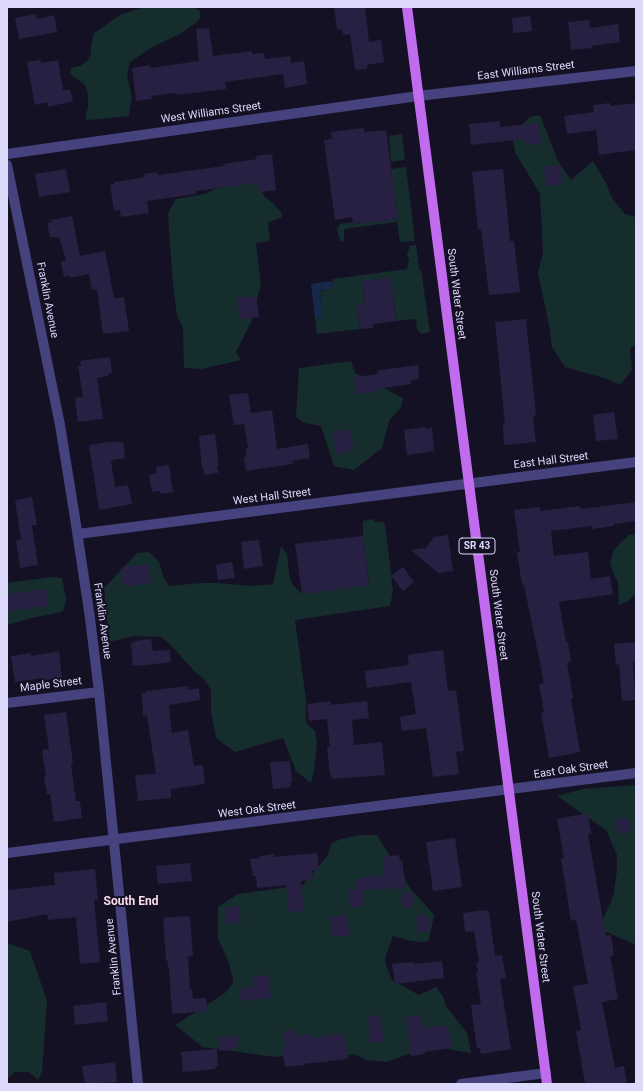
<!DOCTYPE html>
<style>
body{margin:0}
#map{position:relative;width:643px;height:1091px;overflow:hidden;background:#151124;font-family:Roboto,sans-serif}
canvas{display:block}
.frame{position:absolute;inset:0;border:8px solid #ddd9fb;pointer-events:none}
</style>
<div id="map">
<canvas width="643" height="1091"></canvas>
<div class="frame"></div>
</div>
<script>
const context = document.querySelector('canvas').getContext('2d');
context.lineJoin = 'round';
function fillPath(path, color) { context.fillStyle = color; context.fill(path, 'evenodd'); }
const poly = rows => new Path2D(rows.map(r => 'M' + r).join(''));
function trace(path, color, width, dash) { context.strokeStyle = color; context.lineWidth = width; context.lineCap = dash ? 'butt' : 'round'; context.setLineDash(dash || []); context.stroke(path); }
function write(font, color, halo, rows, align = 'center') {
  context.font = font + ' Roboto,sans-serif'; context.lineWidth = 4; context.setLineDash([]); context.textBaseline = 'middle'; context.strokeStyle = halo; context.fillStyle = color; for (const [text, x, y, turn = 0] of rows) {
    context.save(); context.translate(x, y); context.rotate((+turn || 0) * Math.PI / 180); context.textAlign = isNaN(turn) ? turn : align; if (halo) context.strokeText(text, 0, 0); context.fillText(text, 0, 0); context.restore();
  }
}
const green = poly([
 [145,7,191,7,199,10,201,16,197,22,180,34,152,47,130,62,127,75,132,97,129,116,88,120,86,119,86,113,88,108,88,94,85,85,70,74,71,68,80,66,88,60,91,54,91,45,94,33,122,14],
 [540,115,558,161,571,180,593,161,606,183,612,198,625,214,636,217,636,344,630,349,632,370,620,385,604,378,565,367,552,347,550,330,538,273,543,252,540,194,515,152,512,135,530,117],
 [402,134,405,160,391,162,389,136],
 [406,167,415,241,400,242,397,222,344,229,344,239,343,242,340,241,337,229,340,224,353,222,353,224,398,219,391,169],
 [253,175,265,197,273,203,282,214,282,217,268,223,270,241,256,243,261,285,251,322,236,352,241,360,202,369,184,368,183,328,177,315,173,285,168,213,176,199,205,194,214,189,246,184],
 [416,245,419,269,421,270,430,332,421,334,417,329,416,319,396,321,396,314,394,314,395,308,390,278,362,282,365,304,357,306,360,329,317,334,315,318,317,319,322,317,320,292,332,287,333,279,407,269,409,260,407,255,409,249,409,246],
 [351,361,355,373,403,398,401,407,389,421,382,448,354,470,334,466,321,426,305,423,296,417,299,368],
 [372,519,376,522,384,522,386,531,393,591,390,606,295,620,306,699,306,723,315,731,317,742,314,770,311,783,296,771,283,738,235,752,216,738,211,712,211,690,203,678,194,671,169,643,161,637,134,636,109,642,104,588,137,553,149,552,159,562,164,578,169,586,201,583,218,583,251,586,273,584,281,546,287,554,289,574,292,584,302,594,369,585,363,536,363,521],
 [636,534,636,594,628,601,619,605,618,582,613,573,610,562,614,550,620,543,629,535],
 [52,577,62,578,66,599,64,609,61,612,32,618,7,625,7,583],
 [636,785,636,945,602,930,603,919,613,897,617,871,617,855,606,830,557,796,583,789],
 [359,835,377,835,410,888,434,915,429,940,424,942,411,941,393,936,385,958,387,968,392,980,419,995,436,987,443,996,446,1006,467,1033,471,1053,430,1046,387,1062,367,1060,354,1054,322,1063,309,1052,276,1057,203,1047,175,1025,225,993,233,983,233,978,228,961,218,938,218,907,238,894,303,885,327,856,332,843,341,839],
 [7,943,30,951,47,1001,42,1072,38,1080,29,1072,15,1072,7,1079]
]);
const water = poly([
 [332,281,333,286,331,289,322,290,320,292,322,317,317,319,315,318,311,284]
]);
const building = poly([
 [334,7,365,7,369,42,381,40,384,62,367,65,367,69,355,70,350,34,343,35,342,29,337,30],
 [36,14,37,19,54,15,57,32,19,39,15,18],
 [530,16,532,31,513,33,512,18],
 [589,20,590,28,618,24,620,42,592,46,592,48,571,50,568,22],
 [209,28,213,56,252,51,252,54,264,53,265,59,290,56,291,63,304,61,307,84,285,88,283,74,225,82,226,89,176,95,176,93,151,96,152,99,136,101,132,68,150,65,150,68,199,61,196,29],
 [41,60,41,63,58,60,63,90,70,90,73,101,48,107,47,102,35,105,27,62],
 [610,103,610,106,636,103,636,150,599,155,596,130,567,134,564,116,594,112,593,105],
 [500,121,500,127,539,123,541,144,525,145,524,139,471,145,469,124],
 [362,128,364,129,364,132,386,130,398,219,353,224,352,217,335,220,324,140,332,139,331,132],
 [272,154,276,190,259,192,258,183,196,191,196,194,147,201,149,213,121,217,120,210,114,211,110,185,114,184,114,182,142,178,145,176,144,174,157,172,158,175,224,166,224,164,257,159,256,156],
 [560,165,562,185,546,186,544,167],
 [66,169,70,192,39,197,35,174],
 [503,169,510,241,514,241,520,292,489,295,481,229,478,230,472,172],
 [72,216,80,256,105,251,114,298,124,297,129,331,103,334,97,289,92,290,89,274,70,278,69,276,64,277,61,262,66,260,59,237,50,237,47,223,52,222,51,220],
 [391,278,396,321,373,324,373,328,360,329,357,305,365,304,362,281],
 [256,296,259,317,240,319,237,298],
 [526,319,536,415,533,416,536,442,504,445,503,425,505,425,495,322],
 [110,357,112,373,108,374,108,376,97,378,103,419,78,422,75,398,83,397,78,366,81,366,80,361],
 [418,365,419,379,411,380,411,384,377,389,377,392,356,394,354,377,378,374,377,371,381,370],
 [248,393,251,413,272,410,277,449,308,444,310,458,292,461,293,464,246,471,244,457,247,457,245,449,248,448,244,424,234,425,229,395],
 [614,412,618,439,596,441,593,415],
 [426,427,426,429,432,428,434,451,407,455,404,430],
 [350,429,354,451,336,454,332,432],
 [215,434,219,466,217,466,218,473,204,475,203,468,202,468,199,436],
 [110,442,123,442,125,458,112,460,111,461,115,487,128,485,132,504,99,510,89,445],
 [169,465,173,492,161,494,160,491,152,492,149,475,157,473,156,467],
 [32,497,37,525,32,525,38,565,20,568,16,540,21,539,15,500],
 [636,502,636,521,614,524,614,526,592,529,592,526,551,531,554,556,588,552,591,579,610,576,613,594,559,602,566,642,568,642,571,662,567,663,573,698,571,699,580,752,549,758,541,713,544,712,539,684,544,683,524,585,522,585,517,552,520,552,514,510,540,507,540,511,580,506,581,509],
 [448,535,453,571,438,573,411,550,426,548,434,537],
 [363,536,369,585,302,594,295,544],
 [259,540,263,566,244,569,241,542],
 [232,562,235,578,218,580,216,565],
 [148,564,151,583,126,587,125,584,122,584,120,569,123,569,123,567],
 [403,567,414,582,403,591,391,576],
 [46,589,48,606,7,611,7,594],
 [151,639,153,651,170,650,171,662,138,666,138,665,133,666,131,643,135,642,135,641],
 [636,642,636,662,633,663,635,700,622,701,619,664,616,665,614,644],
 [443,650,448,691,456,690,464,751,456,752,459,774,433,777,426,728,402,731,400,717,416,714,411,682,367,688,365,671,409,665,407,655],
 [59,651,62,678,43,680,42,678,15,682,11,656,31,653,31,656],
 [188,686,188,690,199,688,200,700,169,705,172,733,188,730,194,766,203,765,205,784,171,789,171,798,138,801,135,775,156,774,147,715,143,716,142,693,146,693,146,691],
 [330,701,331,705,367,701,369,718,352,720,354,745,382,742,385,775,332,779,331,775,330,775,327,747,330,747,327,719,309,721,307,704],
 [66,712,73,764,71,764,76,801,80,801,82,818,54,822,50,794,47,794,44,777,46,776,42,750,49,749,44,715],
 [290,761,292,782,290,782,291,787,273,789,270,762],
 [588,813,591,833,588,834,606,936,611,935,614,955,610,956,618,999,602,1002,615,1068,624,1066,627,1084,585,1084,576,1031,581,1030,573,986,588,984,576,920,571,921,561,858,564,858,557,819],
 [628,817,631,832,618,834,615,820],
 [455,838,462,887,433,891,426,842],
 [317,853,319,870,312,871,313,880,301,881,304,911,288,912,286,885,257,888,256,876,253,876,250,859,260,858,260,856,274,854,274,857],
 [399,855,400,861,402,860,406,888,391,890,391,887,362,891,364,906,350,908,348,890,357,889,355,879,384,875,383,857],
 [190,863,192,881,158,884,156,866],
 [95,869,98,900,94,900,100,962,80,964,76,917,48,920,47,914,7,922,7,890,55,885,54,873],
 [413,892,414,906,403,908,401,893],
 [239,906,241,922,226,924,224,908],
 [484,910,484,911,489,911,495,956,502,955,506,978,500,979,511,1049,481,1054,480,1048,477,1049,471,1005,481,1004,476,972,478,971,476,963,479,963,474,931,465,932,463,913],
 [347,915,350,935,333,937,330,918],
 [428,915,430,931,418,932,416,916],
 [184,916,190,917,193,956,188,957,190,989,192,989,193,999,206,998,207,1011,172,1014,169,969,167,960,166,960,163,918],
 [442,961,444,978,395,984,392,964,414,962,414,964],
 [269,975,271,998,240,1001,239,988,253,987,252,977],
 [106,1002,108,1021,75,1025,73,1006],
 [380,1015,384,1042,371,1043,368,1025,369,1025,368,1016],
 [421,1015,423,1027,447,1026,447,1034,450,1033,452,1048,425,1052,425,1054,411,1056,406,1017],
 [296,1030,296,1036,311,1034,311,1038,344,1033,348,1059,304,1064,304,1065,285,1067,282,1049,285,1048,283,1031],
 [237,1036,238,1049,220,1051,218,1038],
 [217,1049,218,1066,215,1067,216,1069,183,1072,181,1052],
 [115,1062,117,1082,85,1084,82,1066]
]);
const minor = poly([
 [7,154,418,96,636,71],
 [78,534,636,462],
 [7,703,99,692],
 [7,853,636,773],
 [461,1084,546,1073]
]);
const tertiary = poly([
 [7,165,60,425,75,518,90,618,99,692,138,1084]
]);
const primary = poly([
 [407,7,547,1084]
]);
const shields = [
 [477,546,36]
];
const shieldNames = [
 ["SR 43",477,546]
];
const streetNames = [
 ["East Williams Street",526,71,-7],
 ["West Williams Street",211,113,-8],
 ["South Water Street",456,294,83],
 ["Franklin Avenue",47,300,79],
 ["East Hall Street",551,461,-7],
 ["West Hall Street",272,497,-7],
 ["South Water Street",498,615,83],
 ["Franklin Avenue",102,621,82],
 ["Maple Street",51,685,-7],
 ["East Oak Street",571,770,-8],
 ["West Oak Street",257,810,-7],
 ["South Water Street",540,937,83],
 ["Franklin Avenue",114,957,-96]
];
const neighbourhoodNames = [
 ["South End",131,902]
];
fillPath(green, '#152d2d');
fillPath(water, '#162949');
fillPath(building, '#272043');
trace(minor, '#45427e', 10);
trace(tertiary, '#45427e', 10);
trace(primary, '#c16cef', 10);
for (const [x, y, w] of shields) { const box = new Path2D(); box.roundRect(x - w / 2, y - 8, w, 16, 3); context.fillStyle = '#151124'; context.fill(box); trace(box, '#ddd9fb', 1); }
write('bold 10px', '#ddd9fb', null, shieldNames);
write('11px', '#ddd9fb', '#151124', streetNames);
write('bold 12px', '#fbdaee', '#151124', neighbourhoodNames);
</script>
